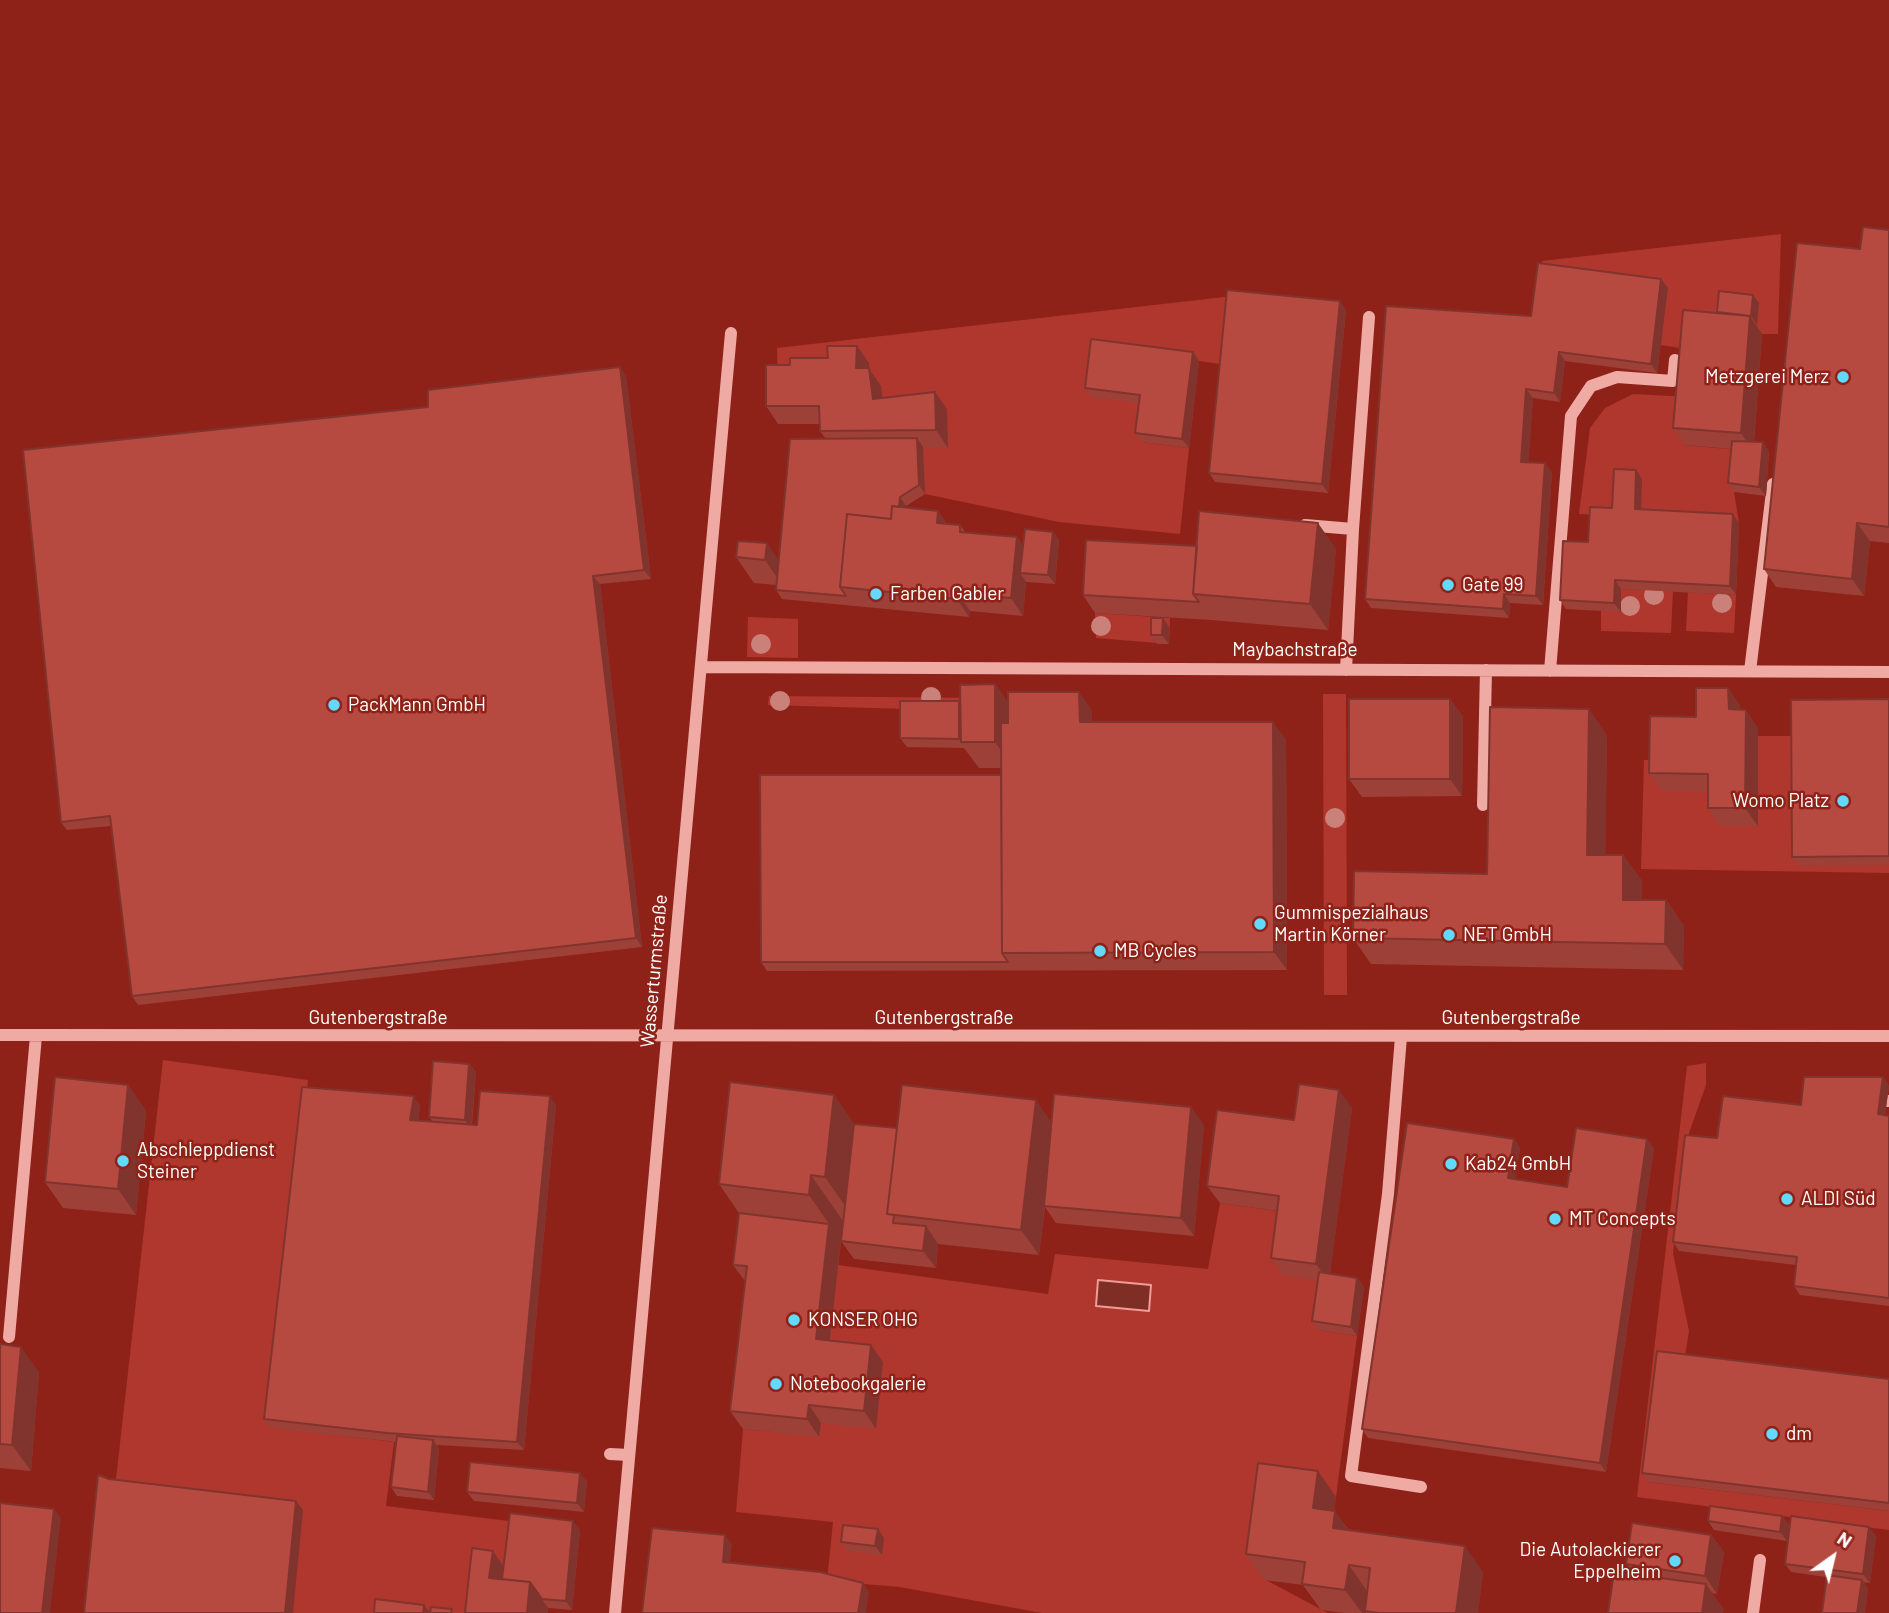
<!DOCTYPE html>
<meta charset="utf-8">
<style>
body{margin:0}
#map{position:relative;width:1889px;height:1613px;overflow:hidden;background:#8f2218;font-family:Barlow,sans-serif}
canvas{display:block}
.north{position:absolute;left:1798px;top:1522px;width:70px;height:70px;-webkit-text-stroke:5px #8f2218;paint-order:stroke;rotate:34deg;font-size:19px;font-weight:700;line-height:28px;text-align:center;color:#fff}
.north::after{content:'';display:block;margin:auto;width:24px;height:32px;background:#fff;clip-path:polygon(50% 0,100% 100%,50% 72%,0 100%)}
</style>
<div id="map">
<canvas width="1889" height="1613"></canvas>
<div class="north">N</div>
</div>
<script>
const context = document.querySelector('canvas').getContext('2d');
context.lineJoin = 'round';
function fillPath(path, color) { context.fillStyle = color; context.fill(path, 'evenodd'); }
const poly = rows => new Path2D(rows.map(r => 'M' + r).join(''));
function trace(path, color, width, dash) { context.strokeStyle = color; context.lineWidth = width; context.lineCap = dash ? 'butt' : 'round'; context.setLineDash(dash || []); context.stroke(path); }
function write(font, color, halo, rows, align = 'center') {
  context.font = font + ' Barlow,sans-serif'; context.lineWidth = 5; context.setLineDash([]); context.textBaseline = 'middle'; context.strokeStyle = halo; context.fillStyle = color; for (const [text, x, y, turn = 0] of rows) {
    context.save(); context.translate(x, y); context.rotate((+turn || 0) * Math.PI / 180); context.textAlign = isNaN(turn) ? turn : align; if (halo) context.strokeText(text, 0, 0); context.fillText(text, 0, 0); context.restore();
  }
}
const green = poly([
 [1781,234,1778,334,1762,334,1693,350,1661,345,1667,288,1544,272,1542,261],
 [1233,296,1227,365,1199,361,1146,404,1142,442,1189,448,1180,534,1059,522,925,494,869,386,869,364,778,383,777,348],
 [1633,394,1689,397,1685,445,1738,450,1734,492,1739,523,1579,514,1590,428,1605,408],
 [1621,589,1673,591,1671,633,1601,631,1601,611,1621,611],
 [1688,592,1736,595,1734,633,1686,631],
 [1095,613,1170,618,1169,644,1096,638],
 [748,617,798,619,798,658,747,657],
 [1323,694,1346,694,1347,995,1324,995],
 [769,696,984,698,978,711,768,705],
 [1758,736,1797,736,1798,865,1889,865,1889,873,1641,869,1644,760,1662,760,1662,791,1721,791,1757,826],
 [163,1060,308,1080,270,1427,394,1442,386,1506,517,1522,511,1577,485,1613,293,1613,115,1488],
 [1706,1063,1706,1085,1689,1133,1673,1253,1689,1331,1684,1362,1648,1482,1889,1511,1889,1530,1637,1497,1687,1066],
 [1220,1203,1291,1213,1325,1281,1318,1330,1357,1336,1336,1497,1264,1579,1328,1613,1042,1613,900,1587,827,1581,833,1522,736,1512,743,1429,819,1436,838,1265,1048,1294,1055,1254,1208,1269]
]);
const water = poly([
 [1098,1280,1151,1285,1149,1311,1096,1306,1098,1280]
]);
const minor = poly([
 [1305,525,1353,529,1346,670],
 [1353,529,1369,317],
 [701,667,1889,672],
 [1550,671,1571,416,1591,386,1617,377,1673,381,1675,360],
 [1750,671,1773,484],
 [1483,805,1486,670],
 [0,1035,1889,1036],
 [1401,1037,1388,1194,1351,1476,1421,1487],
 [1887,1101,1889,1101],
 [9,1337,36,1036],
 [610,1454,629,1455],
 [615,1613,731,333],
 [1753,1613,1760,1560]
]);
const trees = [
 [1654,595],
 [1722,603],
 [1630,606],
 [1101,626],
 [761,644],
 [931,697],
 [780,701],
 [1335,818]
];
const wall = poly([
 [1889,230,1889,543,1870,541,1864,596,1776,587,1764,569,1860,249],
 [1661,279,1668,288,1657,373,1565,361,1560,402,1533,398,1528,462,1552,472,1543,605,1510,603,1509,618,1371,608,1365,599,1531,316],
 [1759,303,1756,325,1762,334,1754,442,1769,451,1766,496,1734,492,1728,483,1731,449,1685,445,1673,428,1718,313],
 [1346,310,1328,493,1215,482,1209,473],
 [1193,352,1199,361,1189,448,1142,442,1135,433,1139,403,1092,397,1085,388],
 [869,363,869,369,881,386,882,398,947,409,948,448,924,448,925,494,906,506,906,508,938,511,947,524,960,525,966,533,1017,537,1023,546,1053,532,1059,540,1055,584,1026,582,1023,616,970,611,969,617,782,599,776,590,776,585,754,583,736,557,778,560,826,439,820,431,820,424,778,424,766,406,790,365],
 [626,376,651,579,600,584,642,947,138,1005,132,996,111,826,67,830,61,822,428,407],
 [1636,470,1642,479,1641,509,1733,514,1739,523,1736,595,1621,589,1621,612,1566,609,1560,600,1588,542,1612,508],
 [1197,546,1336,549,1328,630,1211,620,1095,613,1083,595],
 [1163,618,1169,627,1169,644,1157,644,1151,635],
 [995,684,1008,703,1092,710,1092,722,1286,739,1287,970,767,971,761,962,1001,775,1001,768,979,768,964,748,907,747,900,738,960,703],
 [1728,688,1740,706,1740,710,1758,728,1758,826,1720,826,1708,808,1708,791,1662,791,1649,773,1696,717],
 [1450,699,1463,717,1462,796,1362,797,1349,779],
 [1889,699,1889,865,1798,866,1792,857],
 [1607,735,1605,855,1623,855,1642,881,1641,900,1666,900,1684,926,1683,970,1371,964,1353,938,1487,874],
 [469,1064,476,1072,472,1125,477,1125,556,1105,524,1450,437,1445,439,1449,434,1500,397,1496,391,1487,396,1442,270,1428,264,1419,420,1105,418,1121,433,1122,429,1117],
 [1883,1077,1889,1086,1885,1115,1889,1116,1889,1306,1800,1295,1794,1286,1796,1265,1679,1251,1673,1242,1717,1138,1801,1105],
 [128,1085,146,1111,136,1215,63,1208,45,1182],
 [834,1095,854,1124,897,1128,1051,1122,1204,1125,1194,1236,1056,1223,1045,1207,1039,1255,938,1244,936,1268,854,1259,841,1241,830,1340,871,1345,883,1362,876,1429,821,1423,819,1437,743,1429,730,1411,745,1281,733,1265,739,1213,719,1184],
 [1352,1108,1330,1273,1357,1278,1364,1287,1357,1336,1318,1330,1312,1321,1317,1280,1283,1275,1271,1258,1277,1211,1220,1203,1207,1186,1294,1120],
 [1514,1139,1520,1148,1515,1179,1567,1187,1654,1148,1606,1472,1368,1438,1362,1429],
 [0,1344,39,1372,31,1471,0,1468],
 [1889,1379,1889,1511,1648,1482,1642,1473],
 [587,1481,584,1512,474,1501,467,1492],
 [1336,1497,1334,1511,1349,1530,1483,1572,1478,1613,1366,1613,1365,1611,1367,1591,1364,1613,1345,1613,1321,1610,1303,1585,1264,1580,1246,1554],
 [1782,1516,1789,1525,1787,1541,1714,1530,1708,1521],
 [878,1529,884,1538,882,1555,847,1551,841,1542],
 [580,1530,572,1610,548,1608,504,1567],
 [1711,1535,1724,1552,1717,1594,1712,1593,1724,1610,1633,1574,1626,1564],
 [1876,1536,1870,1583,1863,1582,1868,1589,1865,1613,1822,1613,1826,1577,1791,1572,1785,1564]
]);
const shadedWall = poly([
 [1661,279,1668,288,1657,373,1651,364],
 [1753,295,1759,303,1757,325,1751,316],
 [1340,301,1346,310,1328,493,1322,484],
 [1750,316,1762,334,1753,451,1741,433],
 [857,346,869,363,869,369,881,386,885,417,873,399,856,368],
 [1193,352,1199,361,1189,448,1182,439],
 [1559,352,1565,361,1560,402,1554,393],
 [620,367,626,376,651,579,644,570],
 [1526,389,1533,398,1528,471,1521,462],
 [935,392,947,409,948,448,936,430],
 [917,438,923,447,925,494,919,485],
 [1763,442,1769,451,1766,496,1759,487],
 [1545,463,1552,472,1543,605,1536,596],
 [1636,470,1642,479,1641,518,1635,509],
 [900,497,906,506,904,536,897,527],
 [938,511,950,529,937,523],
 [1733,514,1739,523,1736,595,1730,586],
 [1318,523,1336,549,1328,630,1310,604],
 [1857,523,1870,541,1864,596,1852,579],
 [1053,532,1059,540,1055,584,1048,575],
 [1017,537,1029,555,1020,573,1026,582,1023,616,1011,598],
 [767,543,785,569,783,586,765,560],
 [593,576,600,584,642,947,636,938],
 [1615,580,1621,589,1621,612,1614,603],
 [958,593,970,611,969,617,957,599],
 [1504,594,1510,603,1509,618,1503,609],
 [1163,618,1169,627,1169,644,1162,635],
 [995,684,1013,710,1013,768,995,742],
 [1728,688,1740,706,1741,726,1729,709],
 [1079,692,1092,710,1092,740,1080,722],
 [1450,699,1463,717,1462,796,1450,779],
 [1589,709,1607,735,1605,881,1587,855],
 [1746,710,1758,728,1758,826,1745,808],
 [1273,722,1286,739,1287,970,1274,952],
 [1623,855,1642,881,1641,926,1623,900],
 [1666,900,1684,926,1683,970,1665,944],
 [469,1064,476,1072,471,1129,465,1120],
 [1883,1077,1889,1086,1884,1123,1878,1114],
 [128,1085,146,1111,136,1215,118,1189],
 [1339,1090,1352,1108,1329,1282,1316,1264],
 [834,1095,866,1141,857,1223,825,1177],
 [414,1096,420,1105,417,1129,410,1120],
 [550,1096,556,1105,524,1450,517,1442],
 [1036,1100,1054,1126,1039,1255,1021,1230],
 [1191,1107,1204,1125,1194,1236,1181,1218],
 [1514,1139,1520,1148,1514,1187,1508,1178],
 [1647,1139,1654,1148,1606,1472,1600,1463],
 [811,1175,843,1221,828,1356,816,1339,829,1224,809,1195],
 [926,1226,938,1244,936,1268,923,1251],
 [1357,1278,1364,1287,1357,1336,1351,1327],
 [871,1345,883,1362,876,1429,864,1411],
 [21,1347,39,1372,31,1471,12,1445],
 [809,1405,821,1423,819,1437,807,1419],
 [433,1440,439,1449,434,1500,428,1492],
 [1318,1471,1336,1497,1331,1534,1313,1508],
 [580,1473,587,1481,584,1512,577,1503],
 [296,1501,303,1510,293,1613,285,1613],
 [54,1509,61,1518,50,1613,42,1613],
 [1335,1511,1353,1537,1333,1528],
 [1782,1516,1789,1525,1787,1541,1780,1532],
 [573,1521,580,1530,572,1610,566,1601],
 [1869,1527,1876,1536,1870,1583,1863,1574],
 [878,1529,884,1538,882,1555,875,1546],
 [725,1535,732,1544,729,1571,723,1562],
 [1711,1535,1724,1552,1717,1594,1705,1576],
 [1465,1546,1483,1572,1478,1613,1456,1613],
 [493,1551,511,1577,508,1596,489,1578],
 [1349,1565,1367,1591,1364,1613,1362,1613,1345,1590],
 [1862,1580,1868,1589,1865,1613,1857,1613],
 [530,1582,548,1608,548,1613,527,1613],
 [863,1583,869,1592,866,1613,858,1613],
 [1706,1584,1724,1610,1723,1613,1702,1613],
 [424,1605,430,1613,423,1613]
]);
const building = poly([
 [1863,227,1889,230,1889,527,1857,523,1852,579,1764,569,1797,243,1860,249,1863,227],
 [1538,263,1661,279,1651,364,1559,352,1554,393,1526,389,1521,462,1545,463,1536,596,1504,594,1503,609,1365,599,1386,306,1531,316,1538,263],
 [1227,290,1340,301,1322,484,1209,473,1227,290],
 [1719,291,1753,295,1751,316,1717,312,1719,291],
 [1683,310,1750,316,1741,433,1673,428,1683,310],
 [1091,339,1193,352,1182,439,1135,433,1140,395,1085,388,1091,339],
 [827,346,857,346,856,368,869,368,873,399,935,392,936,430,820,431,819,406,766,406,766,365,790,365,790,358,828,358,827,346],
 [620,367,644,570,593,576,636,938,132,996,110,816,61,822,23,450,428,407,428,390,620,367],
 [917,438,919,485,900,497,899,507,892,506,891,519,847,514,840,587,846,596,776,590,790,439,917,438],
 [1732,441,1763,442,1759,487,1728,483,1732,441],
 [1614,469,1636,470,1635,509,1733,514,1730,586,1615,580,1614,603,1560,600,1563,541,1588,542,1590,507,1612,508,1614,469],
 [892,506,938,511,937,523,960,525,960,532,1017,537,1011,598,958,593,957,599,840,587,847,514,891,519,892,506],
 [1199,511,1318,523,1310,604,1193,594,1199,511],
 [1025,529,1053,532,1048,575,1020,573,1025,529],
 [1086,540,1197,546,1193,594,1199,602,1083,595,1086,540],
 [738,541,767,543,765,560,736,557,738,541],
 [1151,618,1163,618,1162,635,1151,635,1151,618],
 [995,684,995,742,961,742,960,685,995,684],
 [1696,688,1728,688,1729,709,1746,710,1745,808,1708,808,1708,774,1649,773,1650,716,1696,717,1696,688],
 [1008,692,1079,692,1080,722,1273,722,1274,952,1002,953,1001,723,1008,723,1008,692],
 [1349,699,1450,699,1450,779,1349,779,1349,699],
 [1889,699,1889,856,1792,857,1791,700,1889,699],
 [900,701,959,701,959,739,900,738,900,701],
 [1490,707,1589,709,1587,855,1623,855,1623,900,1666,900,1665,944,1353,938,1354,871,1487,874,1490,707],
 [760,775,1001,775,1002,953,1008,962,761,962,760,775],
 [433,1061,469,1064,465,1120,429,1117,433,1061],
 [55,1077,128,1085,118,1189,45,1182,55,1077],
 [1804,1077,1883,1077,1878,1114,1889,1116,1889,1298,1794,1286,1797,1257,1673,1242,1685,1135,1717,1138,1723,1096,1801,1105,1804,1077],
 [730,1082,834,1095,825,1177,811,1175,809,1195,719,1184,730,1082],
 [1299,1084,1339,1090,1316,1264,1271,1258,1279,1196,1207,1186,1217,1110,1294,1120,1299,1084],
 [902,1085,1036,1100,1021,1230,887,1214,902,1085],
 [302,1087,414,1096,410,1120,477,1125,480,1091,550,1096,517,1442,387,1433,264,1419,302,1087],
 [1054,1094,1191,1107,1181,1218,1044,1206,1054,1094],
 [1407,1123,1514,1139,1508,1178,1567,1187,1576,1128,1647,1139,1600,1463,1362,1429,1407,1123],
 [854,1124,897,1128,887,1214,894,1215,893,1223,926,1226,923,1251,841,1241,854,1124],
 [739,1213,829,1224,816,1339,871,1345,864,1411,809,1405,807,1419,730,1411,747,1266,733,1265,739,1213],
 [1319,1272,1357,1278,1351,1327,1312,1321,1319,1272],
 [0,1344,21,1347,12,1445,0,1444,0,1344],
 [1657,1351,1889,1379,1889,1503,1642,1473,1657,1351],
 [397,1436,433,1440,428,1492,391,1487,397,1436],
 [470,1462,580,1473,577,1503,467,1492,470,1462],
 [1258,1463,1318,1471,1313,1508,1335,1511,1333,1528,1465,1546,1456,1613,1379,1613,1365,1611,1370,1568,1349,1565,1345,1590,1302,1584,1305,1562,1246,1554,1258,1463],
 [98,1475,109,1479,296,1501,285,1613,84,1613,98,1475],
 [0,1503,54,1509,42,1613,0,1613,0,1503],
 [1710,1506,1782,1516,1780,1532,1708,1521,1710,1506],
 [510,1513,573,1521,566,1601,542,1599,530,1582,502,1579,510,1513],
 [1791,1516,1869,1527,1863,1574,1785,1564,1791,1516],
 [1632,1523,1711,1535,1705,1576,1626,1564,1632,1523],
 [843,1525,878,1529,875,1546,841,1542,843,1525],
 [652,1528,725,1535,723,1562,820,1572,863,1583,858,1613,642,1613,652,1528],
 [472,1548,493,1551,489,1578,530,1582,527,1613,465,1613,472,1548],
 [1614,1572,1706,1584,1702,1613,1608,1613,1614,1572],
 [1827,1575,1862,1580,1857,1613,1822,1613,1827,1575],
 [375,1599,424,1605,423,1613,374,1613,375,1599],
 [431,1607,452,1609,451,1613,430,1613,431,1607]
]);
const markers = [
 [1843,377,7,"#62daff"],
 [1448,585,7,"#62daff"],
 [876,594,7,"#62daff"],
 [334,705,7,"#62daff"],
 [1843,801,7,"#62daff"],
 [1260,924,7,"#62daff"],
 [1449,935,7,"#62daff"],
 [1100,951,7,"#62daff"],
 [123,1161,7,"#62daff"],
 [1451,1164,7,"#62daff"],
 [1787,1199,7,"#62daff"],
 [1555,1219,7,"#62daff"],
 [794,1320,7,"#62daff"],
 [776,1384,7,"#62daff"],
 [1772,1434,7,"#62daff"],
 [1675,1561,7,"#62daff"]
];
const poiNames = [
 ["Metzgerei Merz",1829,377,"right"],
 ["Gate 99",1462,585],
 ["Farben Gabler",890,594],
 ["PackMann GmbH",348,705],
 ["Womo Platz",1829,801,"right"],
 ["Gummispezialhaus",1274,913],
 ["Martin Körner",1274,935],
 ["NET GmbH",1463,935],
 ["MB Cycles",1114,951],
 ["Abschleppdienst",137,1150],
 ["Steiner",137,1172],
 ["Kab24 GmbH",1465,1164],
 ["ALDI Süd",1801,1199],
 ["MT Concepts",1569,1219],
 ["KONSER OHG",808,1320],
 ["Notebookgalerie",790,1384],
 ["dm",1786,1434],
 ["Die Autolackierer",1661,1550,"right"],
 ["Eppelheim",1661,1572,"right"]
];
const streetNames = [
 ["Maybachstraße",1295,650],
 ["Wasserturmstraße",654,971,-85],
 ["Gutenbergstraße",378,1018],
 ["Gutenbergstraße",944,1018],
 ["Gutenbergstraße",1511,1018]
];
fillPath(green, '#af372e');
fillPath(water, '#7f2e26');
trace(water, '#f29c97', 2);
trace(minor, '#efaaa4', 12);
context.fillStyle = '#ca817a';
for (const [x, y] of trees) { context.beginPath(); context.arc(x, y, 10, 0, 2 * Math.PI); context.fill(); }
fillPath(wall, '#9d4037');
fillPath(shadedWall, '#80342d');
fillPath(building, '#b74a40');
trace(building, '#80342d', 2);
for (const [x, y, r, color] of markers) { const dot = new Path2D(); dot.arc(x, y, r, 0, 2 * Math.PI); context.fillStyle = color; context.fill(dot); trace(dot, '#8f2218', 2.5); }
write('19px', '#fff', '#8f2218', poiNames, 'left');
write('19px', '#fff', '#8f2218', streetNames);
</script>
